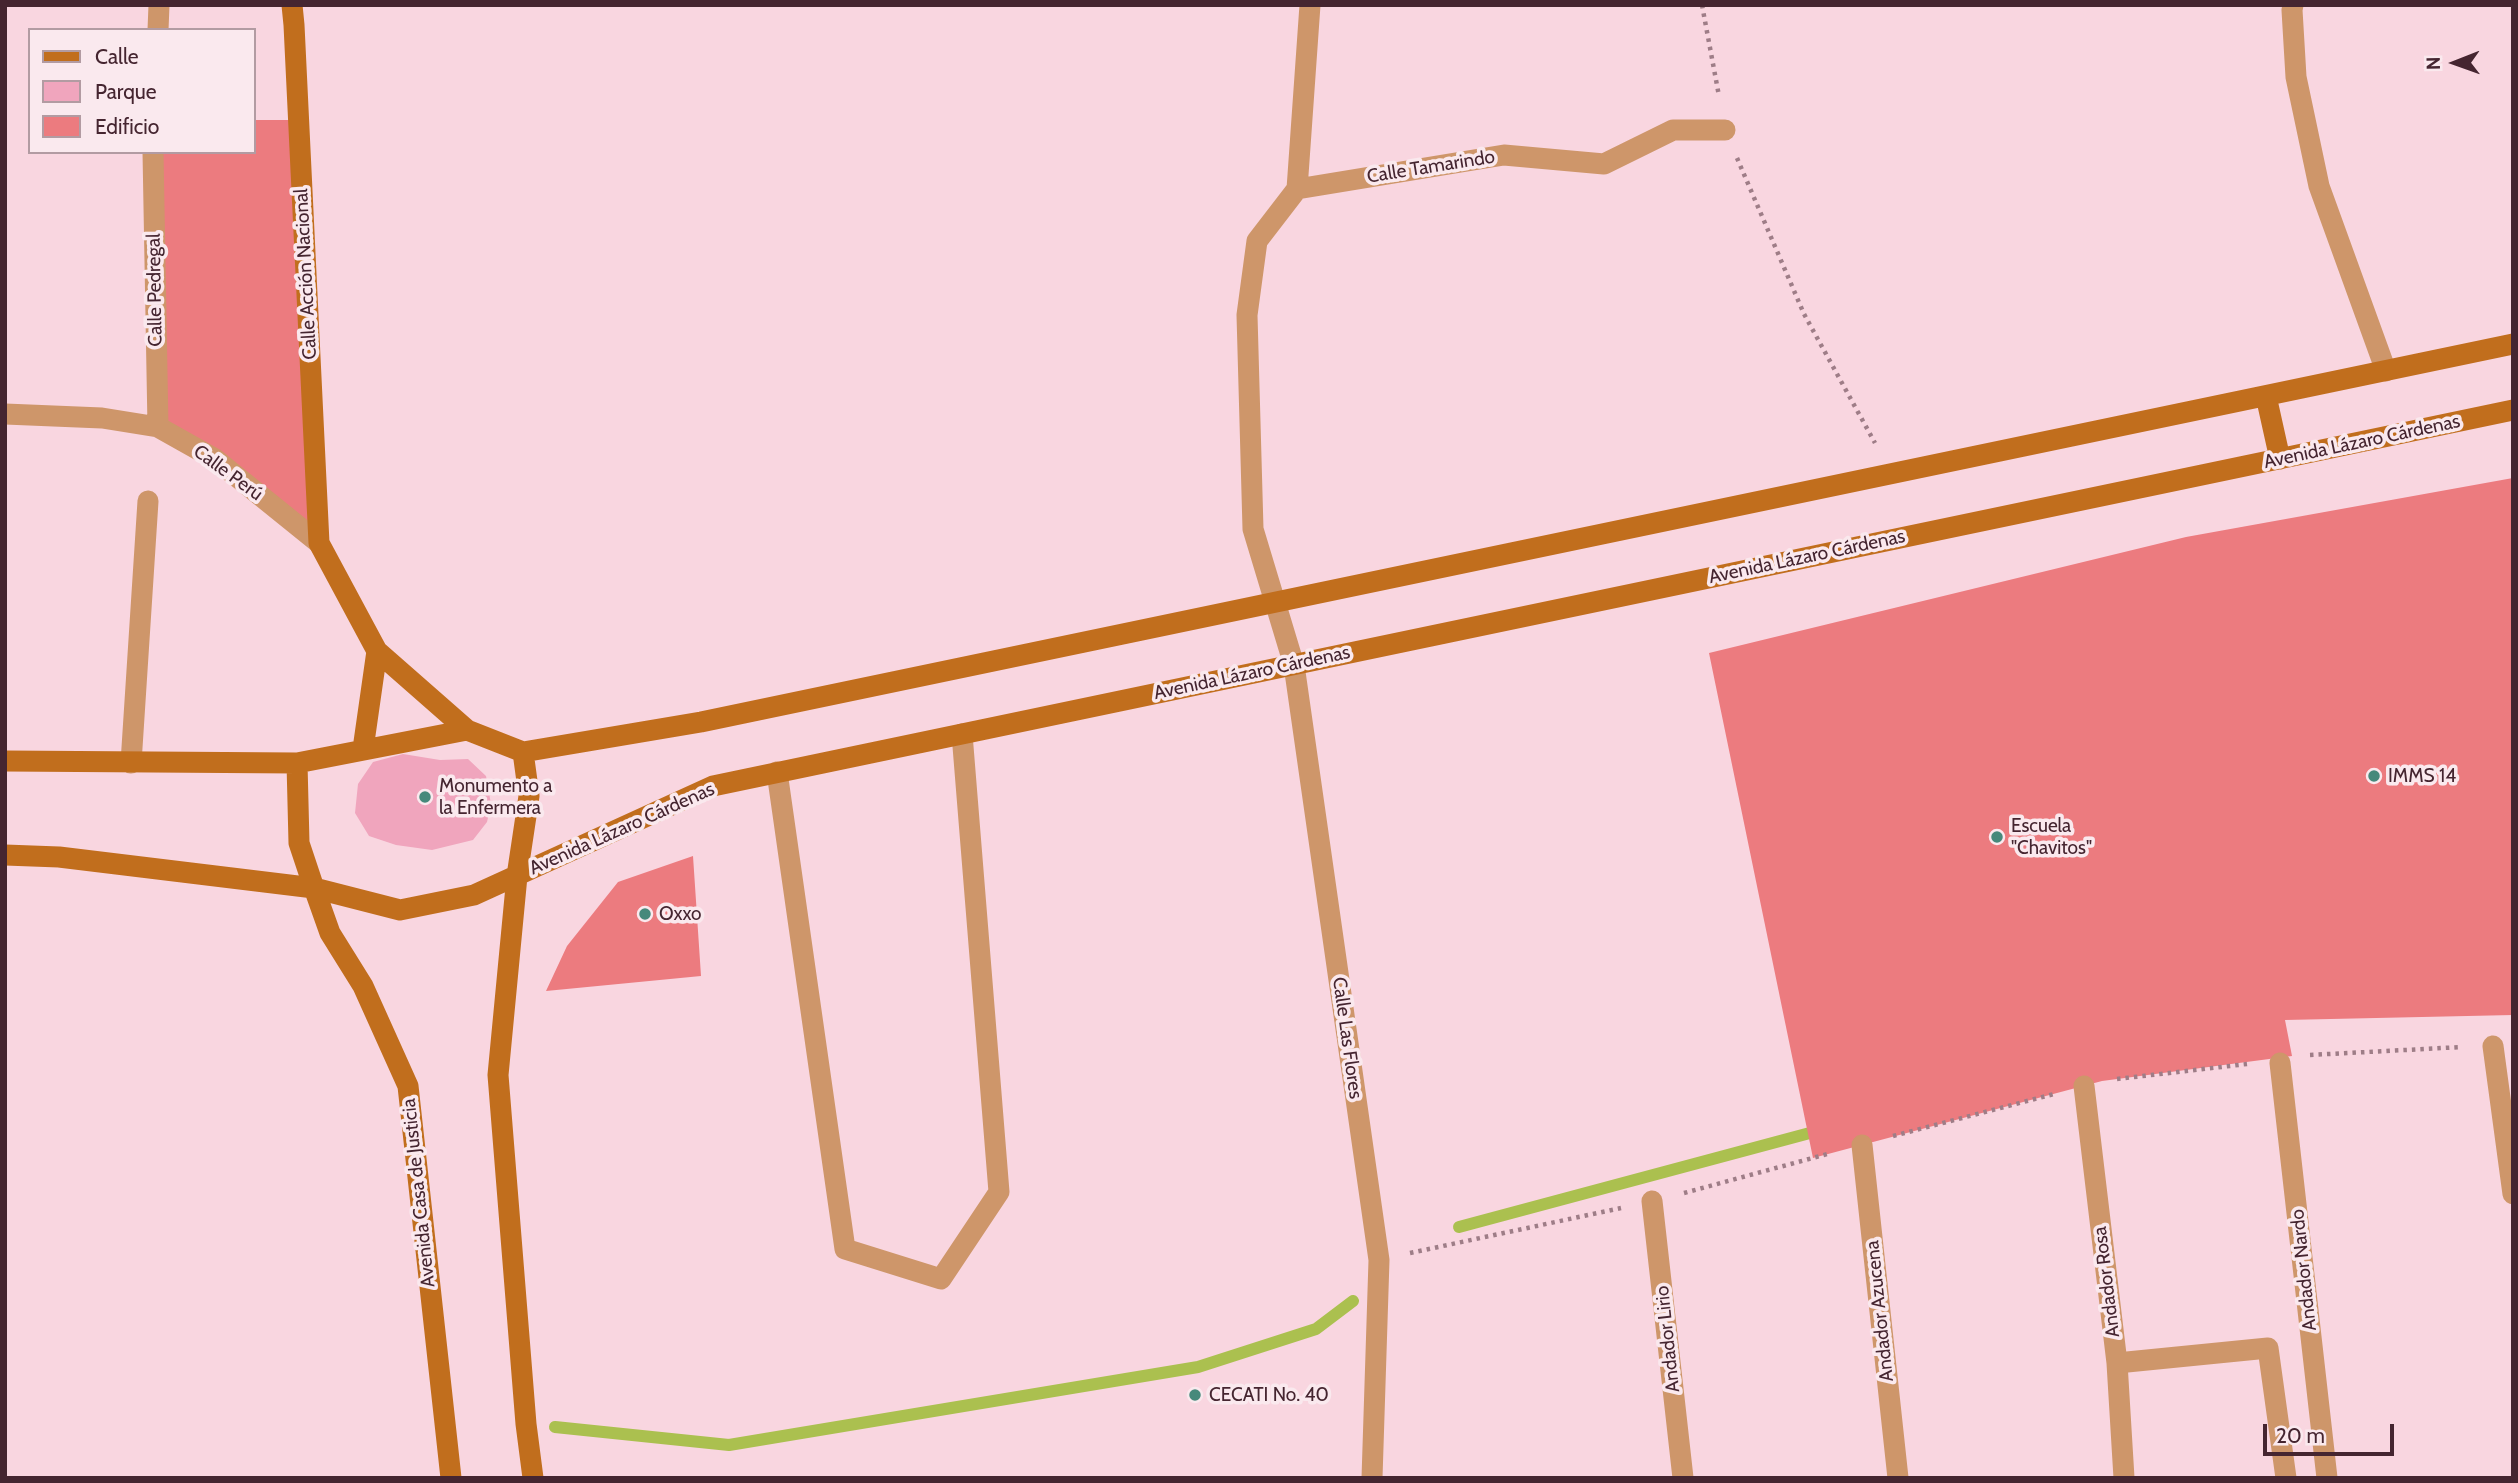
<!DOCTYPE html>
<meta charset="utf-8">
<style>
body{margin:0}
#map{position:relative;width:2518px;height:1483px;overflow:hidden;background:#f9d6e0;font-family:Cabin,sans-serif}
canvas{display:block}
.frame{position:absolute;inset:0;border:7px solid #452530;pointer-events:none}
.legend{position:absolute;left:28px;top:28px;width:228px;height:126px;box-sizing:border-box;background:#fae9ee;border:2px solid #b29ba2;margin:0;padding:9px 12px;list-style:none;font-size:21px;color:#452530}
.legend li{display:flex;align-items:center;gap:14px;height:35px}
.legend b{width:35px;border:2px solid #b29ba2}
.north{position:absolute;left:2420px;top:28px;width:70px;height:70px;-webkit-text-stroke:5px #fae9ee;paint-order:stroke;rotate:269deg;font-size:19px;font-weight:700;line-height:28px;text-align:center;color:#452530}
.north::after{content:'';display:block;margin:auto;width:24px;height:32px;background:#452530;clip-path:polygon(50% 0,100% 100%,50% 72%,0 100%)}
.scale{position:absolute;left:2263px;top:1424px;width:131px;height:32px;box-sizing:border-box;border:4px solid #452530;border-top:0;padding-left:9px;font-size:21px;line-height:24px;white-space:nowrap;color:#452530;-webkit-text-stroke:5px #fae9ee;paint-order:stroke}
</style>
<div id="map">
<canvas width="2518" height="1483"></canvas>
<div class="frame"></div>
<ul class="legend">
<li><b style="height:9px;background:#c16e1d"></b>Calle</li>
<li><b style="height:19px;background:#f0a5bd"></b>Parque</li>
<li><b style="height:19px;background:#ec7b7f"></b>Edificio</li>
</ul>
<div class="north">N</div>
<div class="scale">20 m</div>
</div>
<script>
const context = document.querySelector('canvas').getContext('2d');
context.lineJoin = 'round';
function fillPath(path, color) { context.fillStyle = color; context.fill(path, 'evenodd'); }
const poly = rows => new Path2D(rows.map(r => 'M' + r).join(''));
function trace(path, color, width, dash) { context.strokeStyle = color; context.lineWidth = width; context.lineCap = dash ? 'butt' : 'round'; context.setLineDash(dash || []); context.stroke(path); }
function write(font, color, halo, rows, align = 'center') {
  context.font = font + ' Cabin,sans-serif'; context.lineWidth = 7; context.setLineDash([]); context.textBaseline = 'middle'; context.strokeStyle = halo; context.fillStyle = color; for (const [text, x, y, turn = 0] of rows) {
    context.save(); context.translate(x, y); context.rotate((+turn || 0) * Math.PI / 180); context.textAlign = isNaN(turn) ? turn : align; if (halo) context.strokeText(text, 0, 0); context.fillText(text, 0, 0); context.restore();
  }
}
const green = poly([
 [403,754,440,760,468,759,486,776,491,804,487,822,473,840,432,850,396,845,369,836,355,813,358,784,373,762]
]);
const stream = poly([
 [1459,1227,1821,1130],
 [555,1427,729,1445,1198,1367,1316,1329,1353,1301]
]);
const building = poly([
 [254,120,299,120,319,543,158,427,153,152,254,152],
 [2513,478,2513,1015,2285,1020,2292,1056,2102,1081,1813,1158,1709,653,2186,537],
 [693,856,701,976,546,991,567,946,618,882]
]);
const path = poly([
 [1702,5,1719,96],
 [1737,158,1804,314,1875,443],
 [2310,1055,2462,1047],
 [2117,1079,2247,1064],
 [1893,1136,2054,1094],
 [1684,1193,1831,1153],
 [1410,1253,1621,1208]
]);
const lane = poly([
 [2293,5,2292,10,2296,77,2319,186,2386,371],
 [777,772,845,1249,941,1279,999,1192,962,734]
]);
const street = poly([
 [158,30,159,5],
 [153,152,158,427],
 [1297,189,1310,5],
 [5,414,102,418,158,427,215,459,319,543],
 [131,763,148,501],
 [2493,1046,2513,1194],
 [2280,1063,2327,1478],
 [2084,1086,2117,1363,2124,1478],
 [1862,1145,1898,1478],
 [1652,1201,1683,1478],
 [2117,1363,2268,1348,2286,1478],
 [1372,1478,1379,1260,1294,665,1253,529,1247,315,1257,241,1297,189,1504,155,1604,164,1673,130,1725,130]
]);
const secondary = poly([
 [292,5,294,25,319,543,377,651,467,730],
 [2266,396,2280,459],
 [363,749,377,651],
 [523,752,529,796,517,876,498,1075,526,1424,533,1478],
 [5,761,297,763,467,730,523,752,701,722,2513,344],
 [297,763,299,843,314,888,330,933,363,986,408,1086,451,1478],
 [5,855,59,857,314,888,400,910,474,895,713,786,2513,410]
]);
const markers = [
 [2374,776,7,"#46897b"],
 [425,797,7,"#46897b"],
 [1997,837,7,"#46897b"],
 [645,914,7,"#46897b"],
 [1195,1395,7,"#46897b"]
];
const streetNames = [
 ["Calle Tamarindo",1431,167,-9],
 ["Calle Acción Nacional",306,274,-93],
 ["Calle Pedregal",155,290,-91],
 ["Avenida Lázaro Cárdenas",2362,442,-12],
 ["Calle Perú",228,473,36],
 ["Avenida Lázaro Cárdenas",1807,557,-12],
 ["Avenida Lázaro Cárdenas",1252,673,-12],
 ["Avenida Lázaro Cárdenas",622,829,-24],
 ["Calle Las Flores",1347,1038,82],
 ["Avenida Casa de Justicia",419,1193,-96],
 ["Andador Nardo",2304,1270,-96],
 ["Andador Rosa",2107,1282,-97],
 ["Andador Azucena",1880,1311,-96],
 ["Andador Lirio",1668,1339,-96]
];
const poiNames = [
 ["IMMS 14",2388,776],
 ["Monumento a",439,786],
 ["la Enfermera",439,808],
 ["Escuela",2011,826],
 ["\"Chavitos\"",2011,848],
 ["Oxxo",659,914],
 ["CECATI No. 40",1209,1395]
];
fillPath(green, '#f0a5bd');
trace(stream, '#abc04f', 12);
fillPath(building, '#ec7b7f');
trace(path, '#9e7d87', 4.5, [3.5, 5]);
trace(lane, '#ce966a', 21);
trace(street, '#ce966a', 21);
trace(secondary, '#c16e1d', 21);
for (const [x, y, r, color] of markers) { const dot = new Path2D(); dot.arc(x, y, r, 0, 2 * Math.PI); context.fillStyle = color; context.fill(dot); trace(dot, '#fae9ee', 2.5); }
write('19px', '#452530', '#fae9ee', streetNames);
write('19px', '#452530', '#fae9ee', poiNames, 'left');
</script>
